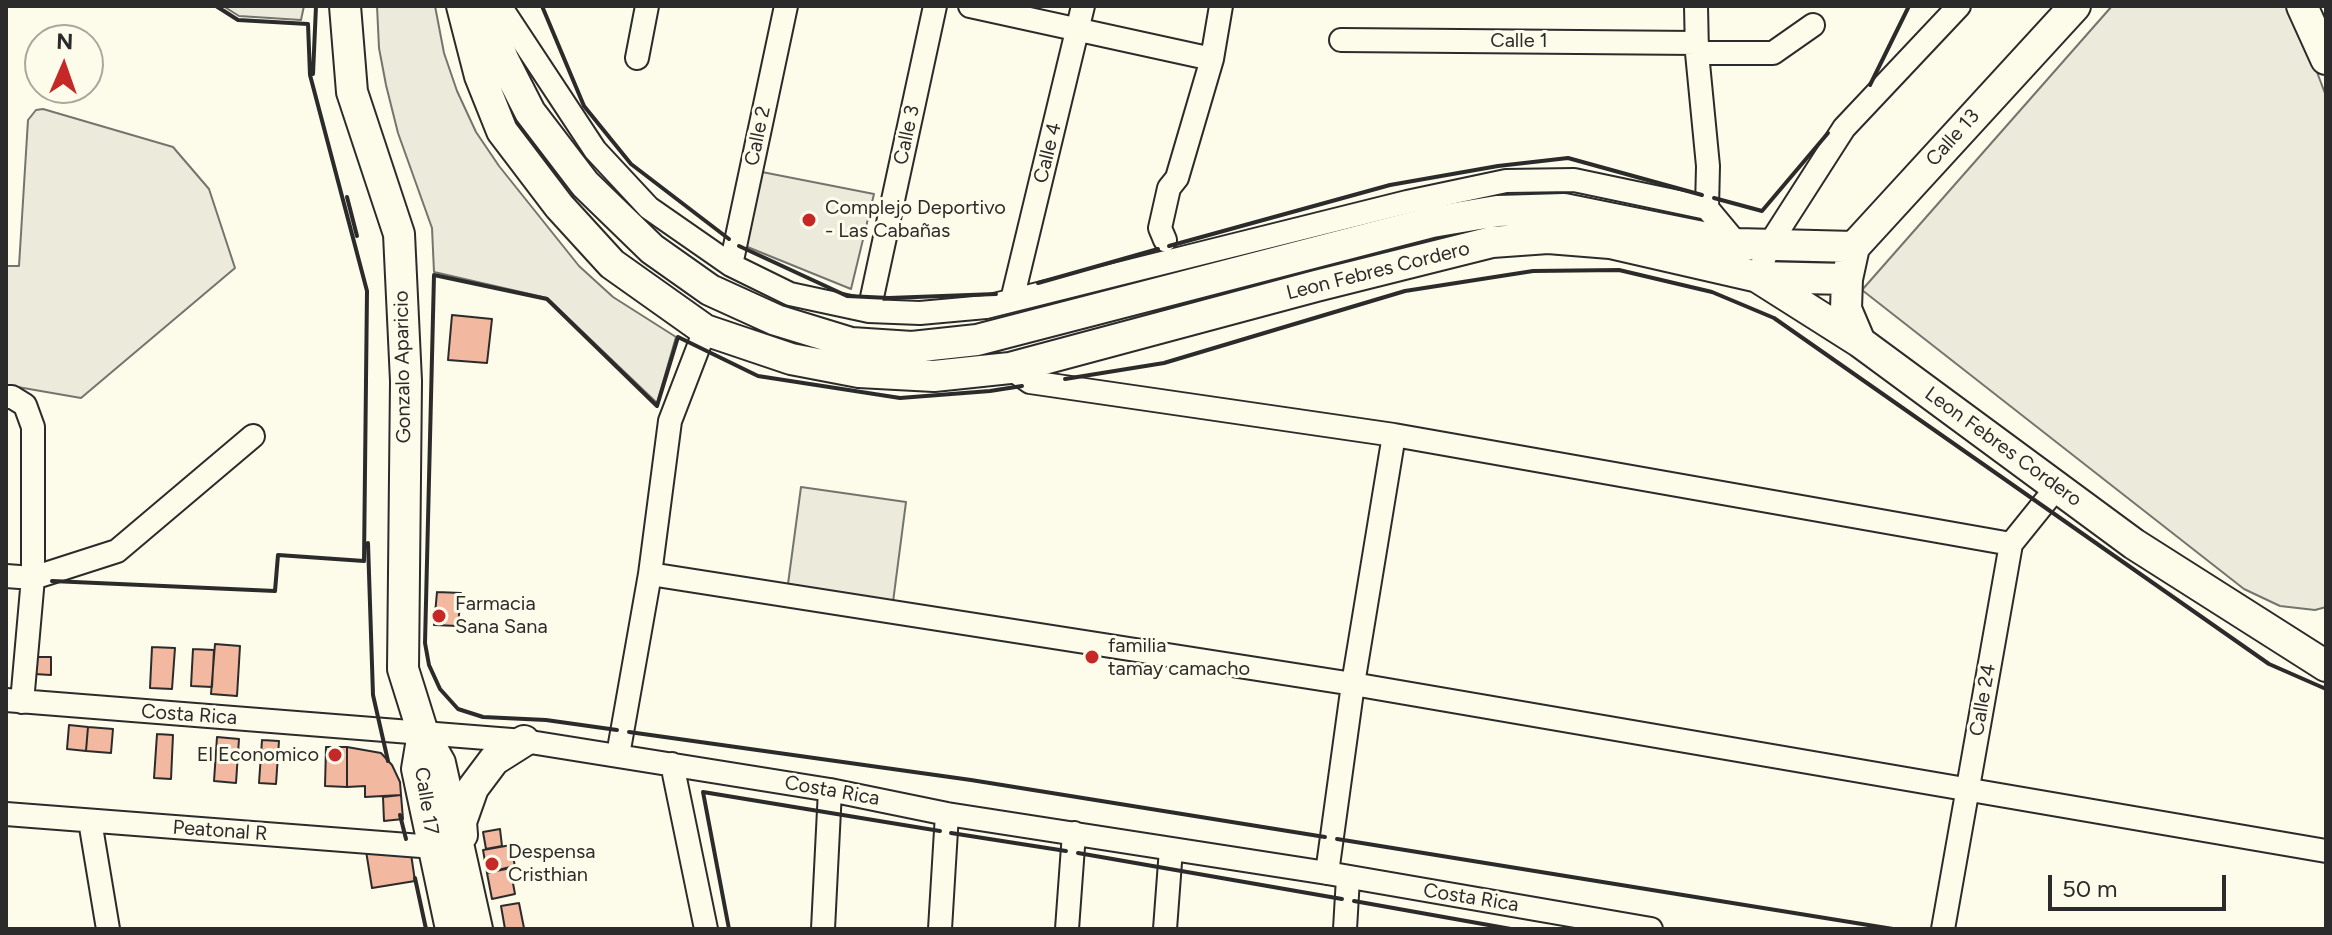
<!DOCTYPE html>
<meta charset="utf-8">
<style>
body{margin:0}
#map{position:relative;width:2332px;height:935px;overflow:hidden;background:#fdfbea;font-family:Figtree,sans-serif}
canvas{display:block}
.frame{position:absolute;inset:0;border:8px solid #2b2b2b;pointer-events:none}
.north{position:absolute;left:24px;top:24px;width:80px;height:80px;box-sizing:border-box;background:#fdfbea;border:2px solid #a9a89e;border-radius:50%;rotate:2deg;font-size:22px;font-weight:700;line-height:32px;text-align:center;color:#2b2b2b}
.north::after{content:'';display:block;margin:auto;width:28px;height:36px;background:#c62828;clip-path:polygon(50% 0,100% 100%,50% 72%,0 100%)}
.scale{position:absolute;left:2048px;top:875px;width:178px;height:36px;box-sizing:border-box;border:4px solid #2b2b2b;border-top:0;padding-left:10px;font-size:24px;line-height:28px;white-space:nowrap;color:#2b2b2b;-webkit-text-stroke:6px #fdfbea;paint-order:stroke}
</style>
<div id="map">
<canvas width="2332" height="935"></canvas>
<div class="frame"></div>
<div class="north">N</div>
<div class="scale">50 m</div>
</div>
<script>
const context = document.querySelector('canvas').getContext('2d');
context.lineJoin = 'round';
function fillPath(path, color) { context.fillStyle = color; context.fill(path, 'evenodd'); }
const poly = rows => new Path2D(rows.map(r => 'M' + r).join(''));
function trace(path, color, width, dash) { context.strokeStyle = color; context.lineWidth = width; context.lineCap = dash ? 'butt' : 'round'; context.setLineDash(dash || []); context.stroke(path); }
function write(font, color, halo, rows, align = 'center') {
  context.font = font + ' Figtree,sans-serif'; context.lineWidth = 6; context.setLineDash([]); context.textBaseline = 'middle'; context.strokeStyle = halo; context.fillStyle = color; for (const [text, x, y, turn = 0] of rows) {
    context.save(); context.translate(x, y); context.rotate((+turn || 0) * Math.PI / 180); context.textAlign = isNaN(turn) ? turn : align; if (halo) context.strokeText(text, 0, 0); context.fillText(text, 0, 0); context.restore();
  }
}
const green = poly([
 [377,6,435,6,444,53,457,91,476,132,499,166,579,266,613,297,676,337,657,403,547,298,434,272,432,228,398,133,386,85,379,48,377,6],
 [2112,6,2292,6,2326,96,2326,607,2315,610,2280,606,2244,589,1862,290,2112,6],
 [43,109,173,147,209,189,235,268,81,398,6,385,6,266,19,266,28,120,36,110,43,109],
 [762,172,874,194,851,289,745,246,762,172],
 [801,487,906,502,893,602,788,584,801,487]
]);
const parking = poly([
 [223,6,304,6,301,20,239,16,223,6]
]);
const building = poly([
 [452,315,492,319,487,363,448,360,452,315],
 [437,592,461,593,458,626,434,625,437,592],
 [215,644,240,646,237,696,211,694,215,644],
 [152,647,175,648,172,689,150,688,152,647],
 [193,649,214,650,212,687,191,686,193,649],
 [34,657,51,657,51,675,34,674,34,657],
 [69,725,88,727,86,751,67,749,69,725],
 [88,727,113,729,111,753,86,751,88,727],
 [157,734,173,735,171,779,154,778,157,734],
 [217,737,239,739,236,783,214,781,217,737],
 [262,740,279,741,276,784,259,783,262,740],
 [326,747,347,747,347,787,325,786,326,747],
 [347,747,381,753,392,765,400,782,401,795,365,797,365,786,347,787,347,747],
 [401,795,403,819,384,821,383,797,401,795],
 [500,829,502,846,486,849,483,832,500,829],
 [511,845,515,867,487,873,483,850,511,845],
 [366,851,411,854,415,881,372,888,366,851],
 [510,867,515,894,492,899,487,873,510,867],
 [519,903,524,928,505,929,501,906,519,903]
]);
const street = poly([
 [500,6,595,150,649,208,731,265,790,294,869,311,920,313,986,307,1407,202,1506,181,1574,180,1707,208,1737,244],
 [970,6,1212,59],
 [1696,6,1697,53,1708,166,1707,208],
 [1341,40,1697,43],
 [1697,53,1773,53,1813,25],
 [637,58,647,6],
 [1165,240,1160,228,1169,188,1177,178,1212,59,1221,6],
 [731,265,786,6],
 [1758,277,1769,245,1844,128,1959,6],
 [1012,300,1083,6],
 [869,311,935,6],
 [1010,368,1030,382,1394,435,2011,544],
 [6,397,12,397,25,405,33,427,33,578,22,702],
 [650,574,1353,684,2326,851],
 [6,576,33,578,117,551,253,436],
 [6,700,524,741,830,790,947,814,1327,873,1651,929],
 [618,755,650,574,670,421,705,330],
 [672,764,706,929],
 [6,814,434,847],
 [90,821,108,929],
 [1327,873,1353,684,1394,435],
 [823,929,830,790],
 [940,929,947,814],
 [1067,929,1074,833],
 [1165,929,1171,849],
 [1345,929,1348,878],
 [1943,929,2011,544,2057,487]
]);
const secondary = poly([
 [345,6,352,92,399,234,406,381,403,669,423,733,440,763,477,929],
 [462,6,480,76,502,131,559,206,612,264,705,330,791,359,859,372,934,376,1010,368,1316,286,1492,242,1548,238,1610,243,1758,277,1847,279],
 [482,6,503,59,530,112,585,184,652,249,710,290,776,320,851,343,912,347,977,340,1432,222,1497,211,1564,209,1737,244,1854,247],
 [2075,6,1854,247,1847,279,1846,309,1860,342,2134,544,2326,666],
 [2302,6,2326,59],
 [1759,278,1860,342],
 [423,733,417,769,451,929],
 [462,835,461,822,473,788,494,760,524,741]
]);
const wall = poly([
 [542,6,584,106,631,164,729,239],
 [313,74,316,6],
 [1870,85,1909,6],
 [347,197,357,236],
 [1714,198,1762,211,1828,133],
 [739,246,847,296,889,298,996,294],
 [1169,246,1390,185,1498,166,1568,158,1702,195],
 [1038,283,1158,249],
 [1065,379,1164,363,1405,291,1533,271,1619,270,1712,292,1774,318,2269,664,2326,689],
 [368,543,373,695,388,761],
 [52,581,275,591,278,555,364,561,367,291,310,75,308,24,238,20,216,6],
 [617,730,546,720,483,717,458,709,440,689,429,665,425,643,434,275,547,299,657,406,678,337,758,376,900,398,990,391,1022,386],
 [629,732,971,780,1325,837],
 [400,815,406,839],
 [951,833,1066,851],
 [1337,839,1893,929],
 [1078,853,1342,899],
 [415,878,426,929],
 [1354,901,1511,929],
 [729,929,703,792,940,831]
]);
const markers = [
 [809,220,8,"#c62828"],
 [439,616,8,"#c62828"],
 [1092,657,8,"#c62828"],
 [335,755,8,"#c62828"],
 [492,864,8,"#c62828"]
];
const streetNames = [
 ["Calle 1",1519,41],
 ["Calle 3",907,135,-78],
 ["Calle 2",758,136,-78],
 ["Calle 13",1953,138,-48],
 ["Calle 4",1048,153,-76],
 ["Leon Febres Cordero",1378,271,-14],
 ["Gonzalo Aparicio",403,367,-91],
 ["Leon Febres Cordero",2003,447,36],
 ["Calle 24",1983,700,-80],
 ["Costa Rica",189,715,4],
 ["Costa Rica",832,791,10],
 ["Calle 17",426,801,81],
 ["Peatonal R",220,831,4],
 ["Costa Rica",1471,898,9]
];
const poiNames = [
 ["Complejo Deportivo",825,208],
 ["- Las Cabañas",825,231],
 ["Farmacia",455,604],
 ["Sana Sana",455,627],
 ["familia",1108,646],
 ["tamay camacho",1108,669],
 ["El Economico",319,755,"right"],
 ["Despensa",508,852],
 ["Cristhian",508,875]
];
fillPath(green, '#ecebdb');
trace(green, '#74746e', 2);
fillPath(parking, '#eceadb');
trace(parking, '#74746e', 2);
fillPath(building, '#f2b8a0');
trace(building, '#2b2b2b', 2);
trace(street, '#2b2b2b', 26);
trace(secondary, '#2b2b2b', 34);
trace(street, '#fdfbea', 22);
trace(secondary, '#fdfbea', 30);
trace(wall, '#2b2b2b', 4);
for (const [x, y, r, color] of markers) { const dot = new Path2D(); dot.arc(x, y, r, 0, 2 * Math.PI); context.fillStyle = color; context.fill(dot); trace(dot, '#fdfbea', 3); }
write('20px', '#2b2b2b', '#fdfbea', streetNames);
write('20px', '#2b2b2b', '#fdfbea', poiNames, 'left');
</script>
